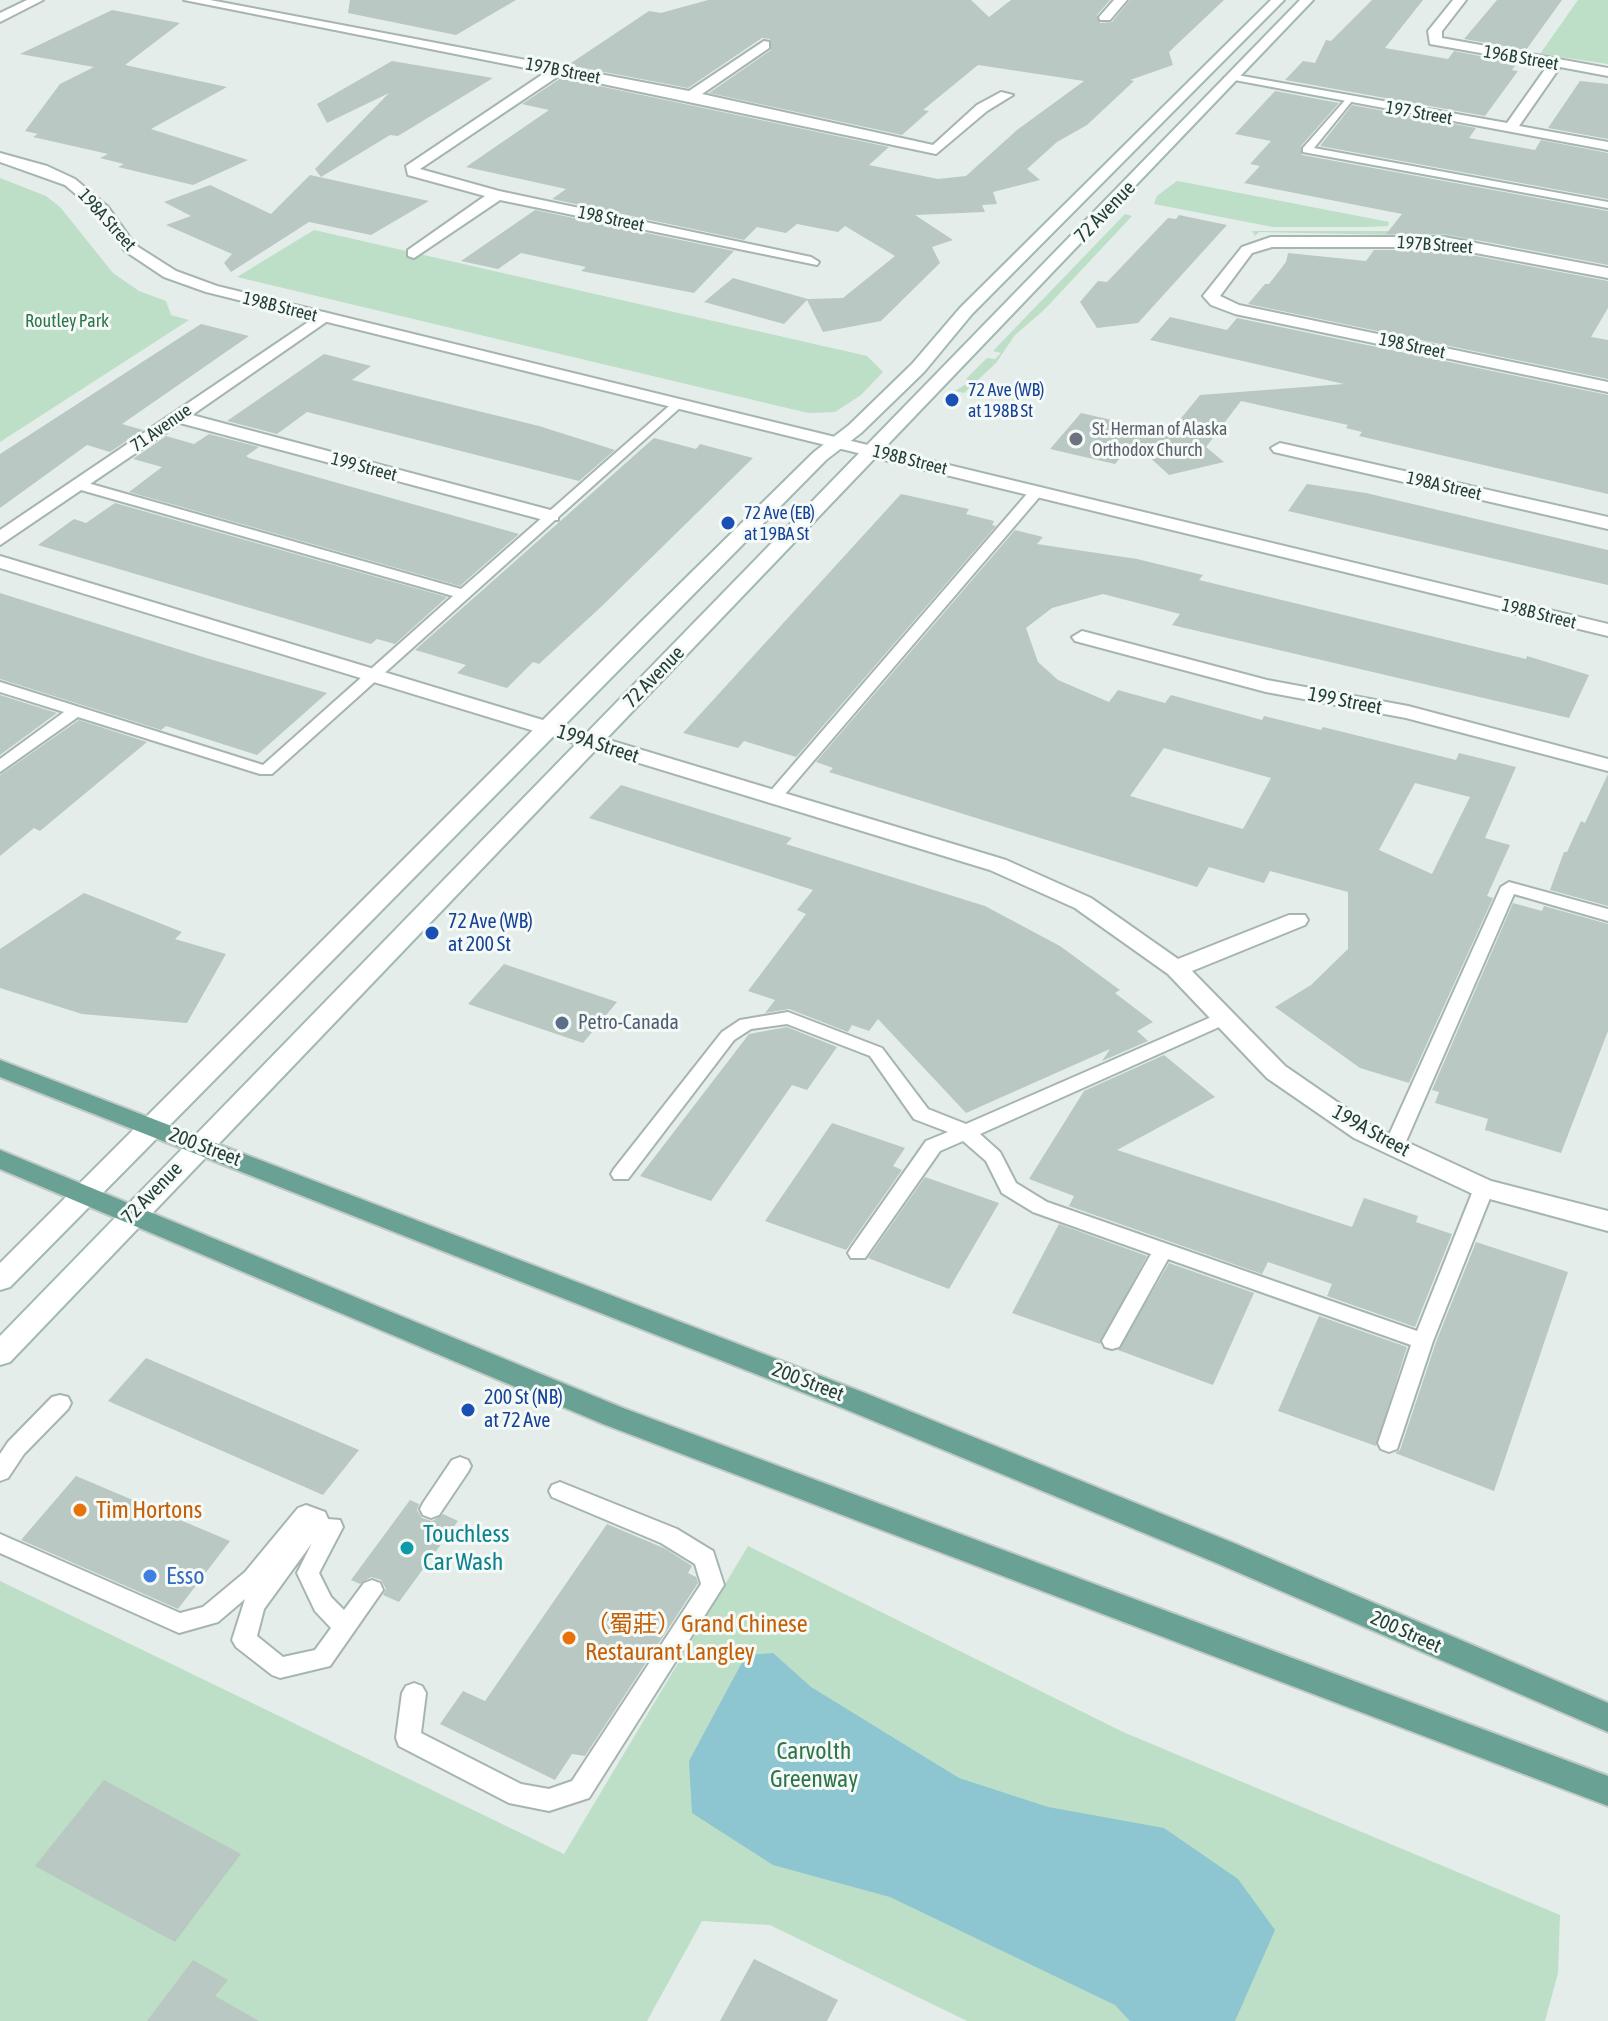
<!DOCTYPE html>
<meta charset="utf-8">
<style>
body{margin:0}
canvas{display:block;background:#e4ede9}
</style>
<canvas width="1608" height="2021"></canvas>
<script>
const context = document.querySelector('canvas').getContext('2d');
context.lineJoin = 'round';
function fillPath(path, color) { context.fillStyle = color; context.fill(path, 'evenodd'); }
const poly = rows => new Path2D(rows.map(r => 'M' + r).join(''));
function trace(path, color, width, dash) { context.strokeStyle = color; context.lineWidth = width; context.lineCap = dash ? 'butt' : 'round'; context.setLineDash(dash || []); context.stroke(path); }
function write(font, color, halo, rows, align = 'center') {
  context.font = font + ' "Asap Condensed","Noto Sans SC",sans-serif'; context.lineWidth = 6; context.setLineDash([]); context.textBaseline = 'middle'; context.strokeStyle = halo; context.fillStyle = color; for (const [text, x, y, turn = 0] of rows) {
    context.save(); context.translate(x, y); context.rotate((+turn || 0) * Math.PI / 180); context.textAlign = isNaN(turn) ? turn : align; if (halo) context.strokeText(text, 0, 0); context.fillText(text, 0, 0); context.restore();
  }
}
const green = poly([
 [1578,0,1608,0,1608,64,1540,54],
 [0,178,46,196,60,207,113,273,139,291,166,301,171,315,189,320,0,442],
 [1177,181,1183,182,1389,222,1388,226,1367,227,1273,227,1154,204,1157,196],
 [1125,214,1132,216,1044,310,1015,335,996,363,964,393,955,391,971,381,966,379,987,358,995,359,1001,353,993,351],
 [314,230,867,356,883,372,861,395,835,412,808,413,237,277],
 [1252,231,1433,231,1478,238,1476,241,1444,236,1259,232,1255,236],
 [748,1546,1123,1732,1560,1915,1558,1973,1545,2021,967,2021,770,1925,702,1921,647,2021,0,2021,0,1581,564,1854]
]);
const water = poly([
 [773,1653,811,1687,959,1778,1048,1807,1164,1828,1238,1879,1275,1930,1235,2021,1130,2021,1115,2005,890,1897,773,1865,692,1813,689,1761,746,1655]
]);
const building = poly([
 [350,0,516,0,456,35,348,13],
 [708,0,971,0,989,17,1011,0,1110,0,1097,15,1100,23,1112,22,1130,0,1224,0,1169,52,1173,65,1130,80,1134,81,1087,125,1057,142,1027,169,1040,180,993,192,997,204,982,205,985,212,915,215,953,240,932,247,940,263,881,321,823,332,807,300,784,324,704,302,733,278,808,299,843,298,895,256,845,226,838,232,797,224,786,233,757,227,744,240,552,199,566,189,466,167,549,110,522,104,561,78,889,147,869,165,938,179,966,176,1017,130,1084,81,978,65,923,110,929,111,902,135,709,93,771,50,770,39,762,38,688,88,568,65,649,11,661,13],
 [1372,0,1423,0,1385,48,1448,59,1454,51,1517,63,1512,70,1518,71,1485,116,1285,80,1303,61,1315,63,1326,40,1331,41],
 [1497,0,1562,0,1526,50,1464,39],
 [112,10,180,23,125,65,227,87,151,129,248,160,193,185,118,167,124,164,100,158,108,154,33,137,38,134,25,131,60,84,94,67,20,54],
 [392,61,493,78,398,136,390,135,321,177,315,169,389,93,327,123,317,104],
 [1580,81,1608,84,1608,139,1548,128],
 [1275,91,1339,103,1301,146,1302,155,1608,211,1608,265,1445,234,1386,234,1402,214,1244,183,1260,166,1250,164,1271,141,1235,134],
 [1352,105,1476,128,1469,138,1535,150,1541,140,1608,153,1608,199,1320,146],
 [310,175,429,201,371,235,309,222,231,272,224,263,232,254,166,225,191,216,164,202,210,185,271,214],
 [535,210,734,251,694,293,581,271,586,267,521,253,498,269,461,261],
 [1179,215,1227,225,1138,323,1097,328,1080,302,1098,281,1107,282,1168,218,1176,219],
 [1374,250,1444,250,1608,281,1608,308,1591,337,1608,340,1608,379,1248,304,1265,284,1269,284,1286,262,1288,253,1366,261],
 [1170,317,1227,330,1237,318,1608,395,1608,494,1359,436,1362,432,1346,428,1348,425,1241,401,1206,447,1224,462,1169,475,1133,442,1115,464,1050,449,1081,413,1169,433,1200,395,1344,384,1150,340],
 [201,324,249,336,122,424,143,430,110,452,87,445,0,508,0,454],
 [324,354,371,366,352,380,539,426,615,450,579,481,307,412,277,434,227,421],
 [209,434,259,447,246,456,249,458,519,534,460,586,129,492,162,467,133,459,166,436,194,444],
 [654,438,696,449,700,444,753,458,602,606,539,664,533,662,507,688,457,673,466,665,415,650],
 [1307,484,1366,493,1608,550,1608,585,1288,511],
 [901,494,969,509,966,514,994,521,992,525,996,526,796,757,744,741,738,748,683,733],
 [115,503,447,597,395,644,377,639,371,644,38,545,74,519,86,523],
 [1015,530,1043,537,1037,544,1137,559,1203,575,1199,580,1526,659,1527,656,1589,675,1569,718,1172,625,1180,614,1103,594,1052,608,1026,628,1038,662,1058,680,1109,702,1118,690,1165,703,1171,695,1262,720,1264,716,1321,730,1323,727,1456,760,1459,753,1516,767,1485,838,1510,845,1487,896,1493,898,1409,1083,1360,1068,1275,1007,1311,985,1348,949,1348,892,1270,871,1264,883,1209,867,1197,887,829,772,833,768,816,762],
 [1164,748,1271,778,1243,829,1130,796],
 [1415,783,1470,797,1432,874,1379,850],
 [0,593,206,658,327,693,257,755,166,726,161,730,0,679],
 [0,695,57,713,0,755],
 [79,720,147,742,40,831,34,828,0,856,0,775],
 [1608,774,1608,906,1550,890,1564,852,1567,852,1581,821,1585,823],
 [621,785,792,838,786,844,985,906,1060,946,1120,990,1115,993,1153,1022,1137,1031,1148,1041,1102,1061,1110,1049,966,1113,878,1019,869,1031,852,1025,848,1032,789,1009,765,1013,775,1000,748,991,806,914,797,910,813,890,589,818],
 [84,893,182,932,175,939,226,954,187,1023,82,1014,0,988,0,949],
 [1513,903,1542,911,1544,906,1608,924,1608,1031,1561,1153,1485,1130,1488,1119,1435,1103,1439,1092,1432,1090],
 [504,964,617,1002,583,1043,468,1004],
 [787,1027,837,1047,807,1090,792,1085,711,1201,640,1176,749,1034],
 [1164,1055,1215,1097,1117,1150,1352,1227,1364,1198,1418,1216,1416,1222,1452,1234,1415,1327,1327,1296,1332,1284,1268,1262,1262,1274,1069,1206,1074,1196,1029,1179,1084,1091],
 [832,1123,905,1148,893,1166,902,1170,846,1250,765,1221],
 [925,1177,999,1203,949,1289,868,1258],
 [1059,1224,1147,1256,1100,1344,1012,1313],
 [1476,1242,1568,1272,1494,1491,1395,1453,1400,1450,1436,1342],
 [1169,1263,1254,1293,1213,1385,1118,1350],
 [1319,1316,1407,1347,1376,1446,1278,1411],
 [146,1358,359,1450,323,1495,108,1401],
 [76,1476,230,1541,178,1609,21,1540],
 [410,1500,419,1504,417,1510,422,1518,432,1521,443,1514,458,1521,399,1602,383,1595,386,1589,381,1580,371,1577,360,1584,351,1580],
 [607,1524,666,1549,692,1566,688,1573,696,1577,698,1583,585,1756,572,1754,555,1780,440,1724,463,1691,485,1701],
 [104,1780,241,1854,175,1942,35,1866],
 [754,1959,838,2000,827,2021,720,2021],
 [193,1960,228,1980,215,1996,259,2021,147,2021]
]);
const service = poly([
 [1347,98,1352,101,1314,148,1608,202,1608,208,1303,152,1303,148,1347,98],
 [677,399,683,403,682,406,272,774,260,774,78,717,0,772,0,759,64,712,0,692,0,682,263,765,453,596,74,488,74,482,84,482,461,589,677,399],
 [1037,487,1042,488,1042,494,780,800,768,800,766,797,768,794,1032,488,1037,487],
 [1509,882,1608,909,1608,921,1514,894,1404,1146,1401,1151,1387,1151,1384,1146,1501,887,1509,882],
 [788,1012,882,1048,928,1109,966,1124,1216,1015,1228,1015,1231,1019,1228,1023,980,1134,1000,1152,1016,1183,1047,1202,1417,1331,1474,1188,1477,1183,1491,1183,1494,1188,1433,1341,1397,1449,1389,1452,1381,1449,1378,1443,1411,1345,1168,1259,1119,1347,1112,1349,1105,1347,1102,1341,1151,1254,1033,1212,1002,1193,986,1161,963,1141,940,1151,865,1258,851,1258,848,1253,851,1248,926,1141,948,1132,914,1119,870,1056,787,1024,751,1029,734,1040,628,1179,614,1179,611,1174,614,1169,722,1032,740,1020,788,1012],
 [60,1395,68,1397,71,1403,68,1409,24,1454,8,1478,0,1481,0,1454,8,1442,52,1397,60,1395],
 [460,1457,468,1460,471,1466,468,1472,439,1515,431,1518,423,1515,420,1509,423,1503,452,1460,460,1457],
 [560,1482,677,1529,713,1551,724,1585,589,1798,549,1811,509,1803,399,1746,396,1738,402,1693,406,1686,414,1683,422,1686,426,1693,421,1733,521,1784,549,1789,572,1781,701,1584,695,1564,661,1543,552,1497,549,1491,552,1485,560,1482],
 [306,1505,325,1512,328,1519,340,1520,343,1527,319,1573,331,1597,344,1610,364,1583,372,1580,380,1583,383,1590,330,1666,280,1678,272,1675,236,1647,232,1640,245,1599,218,1622,179,1633,0,1553,0,1534,180,1613,203,1607,245,1572,298,1508,306,1505],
 [312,1543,297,1573,315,1611,331,1628,315,1650,283,1657,257,1636,264,1609,312,1543]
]);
const minor = poly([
 [184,0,210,0,689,91,764,41,769,42,769,48,702,94,933,145,977,105,1001,92,1013,95,987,111,936,154,560,75,420,169,499,191,811,257,819,262,817,265,500,200,414,258,408,256,408,250,485,196,408,175,406,166,546,72,184,0],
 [1114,0,1127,0,1110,20,1100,20,1099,17,1114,0],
 [1453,0,1466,0,1442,31,1442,38,1608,68,1608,76,1560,67,1519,126,1608,142,1608,150,1224,78,1231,74,1507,123,1548,65,1430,44,1428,31,1453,0],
 [1271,237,1444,237,1608,268,1608,278,1444,247,1272,247,1252,253,1220,296,1239,305,1608,382,1608,392,1235,314,1211,305,1203,296,1242,247,1271,237],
 [323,312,329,314,329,320,192,415,558,512,558,520,544,520,180,423,0,545,0,530,323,312],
 [1280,443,1608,517,1608,529,1274,452,1271,448,1280,443],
 [874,447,1608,624,1608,636,868,456,868,448,874,447],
 [0,556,1006,860,1091,898,1178,959,1289,915,1305,915,1308,920,1305,925,1192,971,1285,1066,1372,1126,1491,1181,1608,1211,1608,1231,1475,1195,1354,1138,1267,1078,1168,974,1075,908,990,870,0,568,0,556],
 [1082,631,1267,680,1408,706,1608,759,1608,771,1406,718,1266,692,1075,641,1072,637,1082,631]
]);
const tertiary = poly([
 [27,0,43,0,0,22,0,13,27,0],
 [0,153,47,166,75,179,108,207,135,245,176,271,217,286,880,448,883,452,874,457,206,292,164,277,125,251,98,213,65,185,0,162,0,153]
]);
const secondary = poly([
 [1271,0,1284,0,972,314,924,372,861,433,826,460,10,1287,0,1290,0,1263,642,621,814,452,849,425,912,364,960,308,1271,0],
 [1300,0,1313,0,10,1362,0,1365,0,1336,1300,0]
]);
const primary = poly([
 [0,1060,865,1393,1236,1544,1608,1703,1608,1732,1214,1562,845,1409,0,1077,0,1060],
 [0,1150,623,1408,1608,1776,1608,1806,603,1424,0,1169,0,1150]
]);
const markers = [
 [952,400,8,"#1a4fb4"],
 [1076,439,8,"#6b7280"],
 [728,523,8,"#1a4fb4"],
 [432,933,8,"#1a4fb4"],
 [562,1023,8,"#5c6f8a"],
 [468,1410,8,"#1a4fb4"],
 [80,1510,8,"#e8710a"],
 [407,1548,8,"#0f9aa8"],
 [150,1576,8,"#3f7fe0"],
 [569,1638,8,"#e8710a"]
];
const farStreetnames = [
 ["196B Street",1521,58,10],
 ["197B Street",563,71,11],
 ["197 Street",1419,113,10],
 ["198 Street",611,219,12],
 ["198A Street",107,220,48],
 ["197B Street",1435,245,4],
 ["198B Street",280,307,14],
 ["198 Street",1412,346,12],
 ["71 Avenue",161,428,-35],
 ["198B Street",910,460,14],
 ["199 Street",364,467,15],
 ["198A Street",1444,486,13],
 ["198B Street",1539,614,14]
];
const farParknames = [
 ["Routley Park",67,321]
];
const farTransitnames = [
 ["72 Ave (WB)",968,390],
 ["at 198B St",968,411],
 ["72 Ave (EB)",744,513],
 ["at 19BA St",744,534]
];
const farWorshipnames = [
 ["St. Herman of Alaska",1092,429],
 ["Orthodox Church",1092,450]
];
const streetNames = [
 ["72 Avenue",1105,212,-46],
 ["72 Avenue",654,677,-46],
 ["199 Street",1345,701,11],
 ["199A Street",598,744,18],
 ["199A Street",1371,1131,29],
 ["200 Street",205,1147,21],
 ["72 Avenue",152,1193,-46],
 ["200 Street",808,1382,21],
 ["200 Street",1406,1632,24]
];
const transitNames = [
 ["72 Ave (WB)",448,922],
 ["at 200 St",448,945],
 ["200 St (NB)",484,1398],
 ["at 72 Ave",484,1421]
];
const serviceNames = [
 ["Petro-Canada",578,1023]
];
const nearFoodnames = [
 ["Tim Hortons",96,1510],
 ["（蜀莊）Grand Chinese",585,1624],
 ["Restaurant Langley",585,1652]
];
const nearCulturenames = [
 ["Touchless",423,1534],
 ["Car Wash",423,1562]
];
const nearShopnames = [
 ["Esso",166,1576]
];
const nearParknames = [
 ["Carvolth",814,1751],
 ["Greenway",814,1779]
];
fillPath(green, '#bddec7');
fillPath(water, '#8dc5d1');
fillPath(building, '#b9c8c2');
trace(service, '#a6b5b0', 4);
trace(minor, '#a6b5b0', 4);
trace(tertiary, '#a6b5b0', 4);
trace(secondary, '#a2b9b1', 4);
trace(primary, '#c1c9c7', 4);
fillPath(service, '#fff');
fillPath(minor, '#fff');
fillPath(tertiary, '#fff');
fillPath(secondary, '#fff');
fillPath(primary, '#69a294');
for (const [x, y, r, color] of markers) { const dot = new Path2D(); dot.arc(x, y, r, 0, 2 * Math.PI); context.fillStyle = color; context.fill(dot); trace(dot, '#f5faf7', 3); }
write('18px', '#233f38', '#f5faf7', farStreetnames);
write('18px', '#2e754b', '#f5faf7', farParknames);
write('18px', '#164399', '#f5faf7', farTransitnames, 'left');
write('18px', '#5b616d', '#f5faf7', farWorshipnames, 'left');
write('20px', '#233f38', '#f5faf7', streetNames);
write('20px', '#164399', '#f5faf7', transitNames, 'left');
write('20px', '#4e5e75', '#f5faf7', serviceNames, 'left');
write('24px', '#c56008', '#f5faf7', nearFoodnames, 'left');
write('24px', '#0d838f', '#f5faf7', nearCulturenames, 'left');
write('24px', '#366cbe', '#f5faf7', nearShopnames, 'left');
write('24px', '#2e754b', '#f5faf7', nearParknames);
</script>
